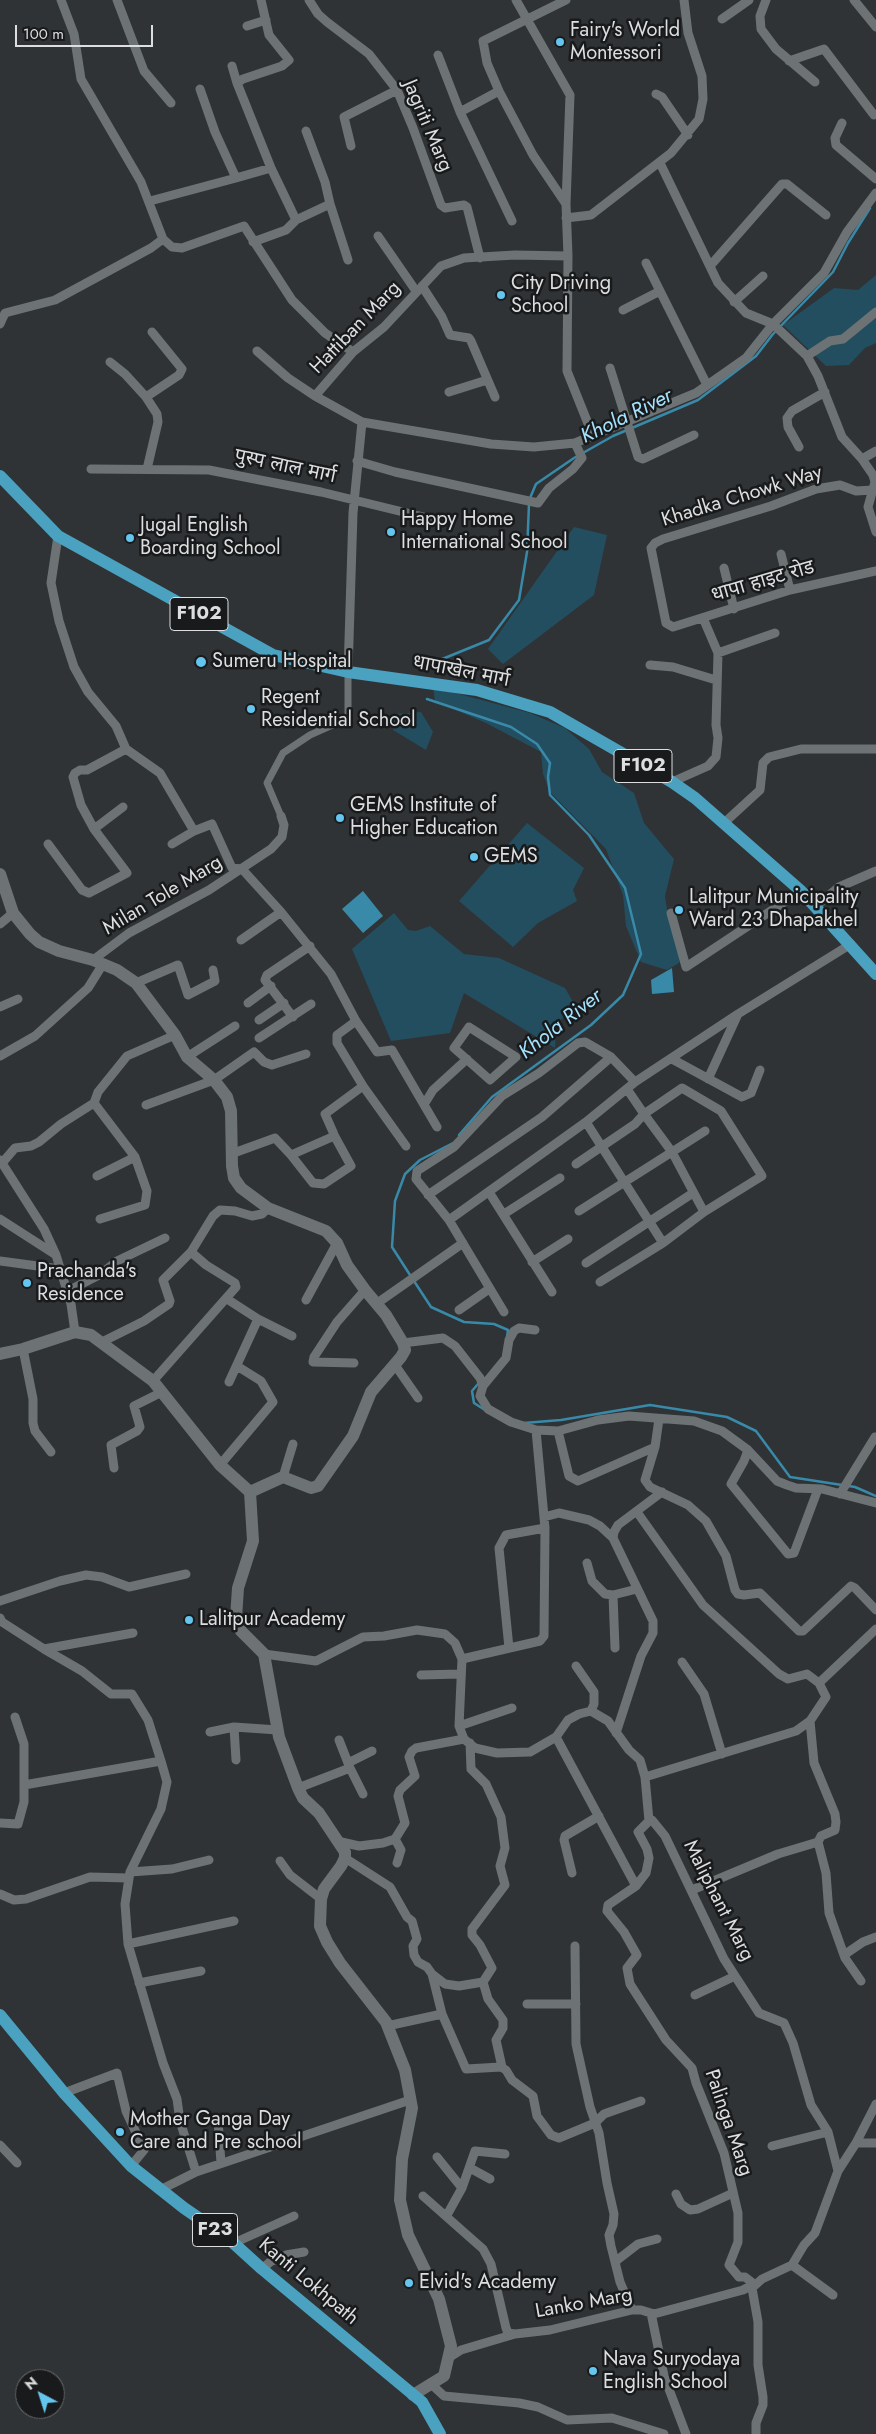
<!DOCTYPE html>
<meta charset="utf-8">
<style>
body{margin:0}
#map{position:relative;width:876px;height:2434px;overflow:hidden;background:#2f3335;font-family:Jost,sans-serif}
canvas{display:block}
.north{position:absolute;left:15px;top:2369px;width:50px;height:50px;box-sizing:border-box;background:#191a1b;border:1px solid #67686a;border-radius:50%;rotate:320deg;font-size:14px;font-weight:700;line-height:20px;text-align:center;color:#dcdee0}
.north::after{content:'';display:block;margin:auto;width:18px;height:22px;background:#64c5ee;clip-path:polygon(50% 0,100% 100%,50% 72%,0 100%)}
.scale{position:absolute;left:15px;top:25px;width:138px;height:22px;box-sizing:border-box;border:2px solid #dcdee0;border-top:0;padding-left:6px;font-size:15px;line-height:18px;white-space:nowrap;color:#dcdee0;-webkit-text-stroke:4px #191a1b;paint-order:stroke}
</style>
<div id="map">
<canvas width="876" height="2434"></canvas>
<div class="north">N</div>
<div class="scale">100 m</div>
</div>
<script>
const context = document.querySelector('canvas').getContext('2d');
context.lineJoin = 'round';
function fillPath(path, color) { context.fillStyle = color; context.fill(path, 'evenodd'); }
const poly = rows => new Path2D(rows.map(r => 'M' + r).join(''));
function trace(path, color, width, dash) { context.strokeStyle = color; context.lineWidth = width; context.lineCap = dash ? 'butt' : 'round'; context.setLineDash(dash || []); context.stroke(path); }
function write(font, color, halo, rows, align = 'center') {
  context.font = font + ' Jost,"Noto Sans Devanagari",sans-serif'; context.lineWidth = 5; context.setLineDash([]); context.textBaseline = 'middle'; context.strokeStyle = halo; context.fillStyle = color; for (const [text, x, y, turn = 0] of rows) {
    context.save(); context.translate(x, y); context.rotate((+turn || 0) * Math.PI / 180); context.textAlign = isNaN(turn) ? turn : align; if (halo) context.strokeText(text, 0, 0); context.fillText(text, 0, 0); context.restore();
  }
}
const green = poly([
 [876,275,876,343,865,348,849,365,826,366,783,325,834,288,858,290],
 [574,527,607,535,594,595,503,664,488,649],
 [433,687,530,713,565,728,589,749,602,772,634,793,644,823,674,859,665,896,668,917,682,950,679,963,667,970,641,962,626,926,623,895,606,849,550,792,543,774,541,752,486,723,435,701],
 [421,712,433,732,426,750,393,730,393,714],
 [527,823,584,868,573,890,577,901,538,923,513,947,459,901],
 [394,913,408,930,416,931,430,926,464,954,499,958,565,988,576,1007,556,1024,555,1048,464,993,450,1033,391,1041,352,949]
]);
const water = poly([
 [363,891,383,916,363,933,342,909],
 [672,968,674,992,652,994,651,980]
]);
const stream = poly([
 [530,498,536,484,574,458,613,436,698,400,756,356,773,334,833,272,848,243,870,208],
 [430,664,489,640,519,600,527,552,529,504],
 [427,699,511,727,537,744,550,763,548,777,550,795,589,835,625,888,641,954,623,995,591,1025,492,1097,459,1135],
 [410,1275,392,1247,395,1201,405,1174,420,1160,453,1143],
 [414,1281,431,1307,464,1322,494,1324,508,1330,507,1337],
 [478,1384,472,1391,474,1403,485,1410],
 [524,1423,561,1420,650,1405,727,1417,756,1431,790,1477,855,1487,876,1496]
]);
const pedestrian = poly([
 [281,816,267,783,283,753,310,735,348,718,348,672]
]);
const minor = poly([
 [61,0,74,34,81,79,141,182,163,239],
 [117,0,144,71,171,103],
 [261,0,269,35,289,60,282,66,243,79,237,83,271,168],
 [309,0,318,14,327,22,369,54,397,90,413,128,441,205,445,208,464,205,467,207,480,258],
 [516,0,570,95,566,204,568,256,567,371,593,436],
 [766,0,760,16,761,29,776,49,815,82],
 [854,0,876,27],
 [722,19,749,0],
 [247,26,266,20],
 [438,55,460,112,512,221],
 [789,61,824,49,874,115],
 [232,66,237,83],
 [200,89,215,132,236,178,271,168,296,220,286,230,253,242],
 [656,94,662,97,688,135],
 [460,112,499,91],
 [842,123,835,138,836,145,876,179],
 [306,131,325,182,330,204],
 [351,146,344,117,397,90],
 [150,201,236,178],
 [566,204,533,155,499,91,487,63,483,41,566,0],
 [566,218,591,215,671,153,699,119,703,99,702,76,688,33,684,0],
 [296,220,330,204,348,260],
 [378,236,416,291],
 [163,239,172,247,182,248,244,226,292,300,325,333,353,352],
 [646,263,707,385],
 [710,266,782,184,787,184,826,215],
 [422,286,442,317,450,335,469,338,471,341,495,397],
 [734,302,763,276],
 [623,310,660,291],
 [0,324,5,313,55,300,151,248,163,239],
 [257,351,288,378,315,396,362,422,491,444,534,447,575,443,696,393,746,358,773,324,746,313,718,283,660,163],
 [807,356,830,341,843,339,876,312],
 [110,362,125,374,146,397,157,414,158,422,147,469],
 [610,368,638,457,643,459,694,435],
 [449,392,487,380],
 [315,396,353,352,384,327,441,266,464,258,515,255,568,256],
 [146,397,179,375,182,369,152,332],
 [799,447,788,427,787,418,792,411,825,392],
 [876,451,862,459,873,475,875,482,868,507,876,532],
 [862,459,842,437,818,376,807,356,773,324,824,273,847,232,876,193],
 [357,461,395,472,538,503,549,488,573,469,582,458,575,443],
 [91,469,209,470,321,492,436,520],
 [873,490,856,491,840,485,816,489,771,506,663,539,655,543,651,548,666,623,673,627,790,590,876,571],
 [58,536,51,583,59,621,74,667,88,692,116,726,126,749,160,773,194,831,212,824,232,868,242,869],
 [781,554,790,590],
 [724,568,734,609],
 [718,653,775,633],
 [650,665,673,667,716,680],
 [348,672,353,513,362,422],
 [672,782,708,766,716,757,718,738,716,725,718,653,703,618],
 [123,807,94,829,81,805,73,777,75,773,80,770,87,770,126,749],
 [724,823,760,790,763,763,769,757,801,749,876,749],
 [48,844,82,890,89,893,127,873,94,829],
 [172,844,194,831],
 [242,869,281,912,331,974,356,1021,377,1052,392,1050,437,1127],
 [816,906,839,887,876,871],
 [671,913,686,967,801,891],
 [0,924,13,913],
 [241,940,281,912],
 [93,960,129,933,209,890,271,849,282,837,284,825,281,816],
 [136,983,178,965,188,995,215,981,213,970],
 [248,1003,271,986],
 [0,1007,18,999],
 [293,1017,265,980,267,975,310,946],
 [259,1020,284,1003],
 [356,1021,337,1035,337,1043,363,1086,406,1146],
 [469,1027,516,1057,490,1080,454,1048,469,1027],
 [259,1038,311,1004],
 [0,1056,35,1036,88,988,103,964],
 [187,1057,235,1026],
 [672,1059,742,1097,751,1093,760,1070],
 [708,1079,737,1016],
 [94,1103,135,1157,147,1191,145,1205,100,1219],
 [425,1103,433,1090,467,1059],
 [146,1105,214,1080,254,1052,264,1062,272,1065,306,1054],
 [586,1122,663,1243,600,1282],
 [231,1154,275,1138,291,1155,332,1137,334,1135,333,1132,325,1114,363,1086],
 [291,1155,313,1183,324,1184,351,1166,334,1135],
 [0,1160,44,1229,56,1255],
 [3,1162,15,1148,31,1146,39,1142,61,1124,94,1103,98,1092,127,1056,175,1035],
 [576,1164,635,1124,644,1114,627,1089],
 [97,1176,135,1157],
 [489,1192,552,1292],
 [428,1195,542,1117,611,1057],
 [579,1211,705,1131],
 [504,1214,560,1178],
 [0,1219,56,1255,71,1304,75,1332],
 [449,1220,586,1122,635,1082,738,1014,851,944],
 [663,1243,704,1212,762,1176,721,1111,682,1088,644,1114,672,1152,704,1212],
 [0,1261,60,1269],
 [532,1262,568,1239],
 [586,1263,693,1193],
 [66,1292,101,1274,117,1261,165,1238],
 [227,1299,258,1319,292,1336],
 [306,1300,337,1243],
 [376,1304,463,1243],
 [459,1310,489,1289],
 [504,1312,449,1220,416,1179,417,1171,454,1147,502,1096,539,1073,578,1043,585,1042,611,1057,635,1082],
 [102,1342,144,1321,169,1304,170,1301,163,1280,191,1252,213,1216,220,1210,235,1211,252,1216,262,1214,268,1208],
 [403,1343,443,1338,455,1346,480,1378,483,1386,480,1396,488,1409,511,1422,536,1430,545,1528,544,1636,540,1641,462,1659],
 [23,1349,33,1399,33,1423,35,1431,51,1452],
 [354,1363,313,1362,314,1357,337,1322,365,1290],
 [395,1365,418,1398],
 [153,1381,236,1287,235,1283,206,1265,191,1252],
 [229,1382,258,1319],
 [483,1386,506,1358,509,1340,514,1331,519,1328,535,1330],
 [659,1419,655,1447,645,1480,650,1487,688,1505,706,1521,726,1556,735,1590,738,1594,744,1595,760,1593,799,1631,803,1631,851,1586,855,1588,876,1610],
 [536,1430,558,1431,598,1420,629,1416,694,1421,722,1431,748,1450,777,1481,787,1485,796,1488,822,1489,876,1503],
 [558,1431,569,1476,578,1481,655,1447],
 [748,1450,744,1461,731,1484,788,1554,794,1553,818,1489],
 [220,1465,273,1402,261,1381,237,1366],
 [114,1468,111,1445,137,1431,140,1427,134,1406,162,1392],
 [283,1477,293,1444],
 [840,1494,875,1437],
 [637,1512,703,1605,779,1674,788,1679,807,1674,819,1683],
 [544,1517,559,1513,589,1520,600,1526,613,1538],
 [587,1563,592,1581,605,1594,613,1595],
 [0,1601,60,1581,86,1575,102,1577,129,1587,186,1574],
 [0,1618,2,1622,44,1649,133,1633],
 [509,1648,499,1548,506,1535,545,1528],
 [615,1648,613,1595,637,1589],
 [264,1654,316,1661,363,1637,384,1636,417,1630,445,1634,455,1643,462,1659,459,1726,464,1739,475,1748,497,1753,530,1752,556,1737,568,1720,579,1714,591,1711],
 [682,1662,704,1694,722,1754],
 [576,1666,594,1692,594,1704,591,1711],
 [421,1675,460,1674],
 [591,1711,608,1721,629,1750,640,1760,645,1777,649,1821],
 [15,1717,24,1744,24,1785,161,1761,148,1720,132,1694,111,1694,82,1671,44,1649],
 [810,1721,814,1763,835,1814,836,1822,835,1830,821,1836,818,1842,826,1873,829,1913,845,1958,861,1981],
 [459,1726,512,1708],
 [234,1727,278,1730],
 [210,1732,234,1727,236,1760],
 [616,1733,641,1656,653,1633,653,1621,613,1538,614,1532,618,1525,662,1492],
 [556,1737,636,1886],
 [339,1740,350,1768,363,1794],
 [161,1761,167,1782,161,1809,130,1872,172,1869,209,1860],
 [348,1763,372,1751],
 [645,1777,796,1731,810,1721,826,1697,819,1683,876,1629],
 [298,1788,350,1768],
 [0,1823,18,1824,24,1802,24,1785],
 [395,1839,401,1850,397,1863],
 [337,1841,359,1846,383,1843,395,1839,405,1823,398,1796,400,1790,415,1776,409,1757,412,1751,416,1748,464,1739],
 [345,1858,390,1887,407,1917,412,1921,417,1939,413,1946,414,1955,418,1962,427,1967,432,1974,442,2014,387,2026],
 [280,1861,290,1875,321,1899],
 [130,1872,125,1904,128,1944,163,2063,177,2099,180,2121,196,2172,162,2189],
 [572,1873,564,1840,565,1836,599,1816],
 [692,1890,778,1854,818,1842],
 [0,1894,14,1900,26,1899,90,1877,128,1878],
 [128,1944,234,1921],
 [575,1946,576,2044,590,2107,599,2133,607,2183,614,2214,613,2225,609,2235,611,2246,620,2282,632,2310],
 [844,1955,863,1942,876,1937],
 [432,1974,445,1984,459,1986,483,1982,492,1968,480,1945,472,1935,472,1929,505,1885,500,1866,505,1848,501,1817,486,1784,471,1769,470,1743],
 [483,1982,488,1999,503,2020,503,2028,496,2040,502,2067],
 [139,1983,201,1971],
 [695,1995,735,1976],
 [527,2004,576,2004],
 [442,2014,466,2069,501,2067,506,2070,512,2080,533,2096,537,2116,551,2135,559,2138,595,2123,604,2114,641,2101],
 [64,2093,117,2073,126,2111,144,2150,131,2166],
 [218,2120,221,2163],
 [856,2143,876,2143],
 [0,2145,17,2163],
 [772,2146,828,2132],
 [437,2157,462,2188],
 [470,2168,490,2179],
 [196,2172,410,2100],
 [676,2194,681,2204,690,2210,698,2209,733,2193],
 [423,2196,483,2249,491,2264,506,2328,508,2333,515,2334],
 [447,2215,462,2188,475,2151,505,2154],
 [234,2243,294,2216],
 [616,2261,638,2244,657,2239],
 [792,2265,833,2295],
 [262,2269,270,2262,286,2255,304,2252],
 [651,2313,664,2376,686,2434],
 [450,2357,461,2350,515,2334,550,2330,632,2310,641,2310,654,2314,743,2290,754,2284,745,2277,739,2277,729,2265,738,2242,738,2213,724,2153,696,2083,692,2068,666,2040,630,1984,627,1968,637,1955,624,1932,607,1911,608,1905,636,1886,646,1873,649,1858,647,1849,638,1832,649,1821,652,1820,665,1836,724,1959,759,2013,784,2023,793,2043,811,2105,828,2132,838,2171],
 [430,2383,444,2396,519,2403,538,2407,567,2420,612,2418,664,2434],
 [756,2434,756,2423,763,2405,763,2397,758,2365,758,2322,752,2288,762,2279,792,2265,804,2245,815,2233,838,2171,856,2143,876,2104]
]);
const secondary = poly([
 [0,874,13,913,30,934,39,942,59,951,93,960,117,970,136,983,175,1035,187,1057,214,1080,227,1097,231,1111,232,1166,234,1178,241,1188,268,1208,326,1231,337,1243,347,1265,365,1290,386,1315,403,1343,405,1350,401,1357,371,1392,353,1436,318,1486,311,1488,283,1477,250,1492],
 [0,1354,23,1349,75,1332,91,1335,153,1381,220,1465,250,1492,253,1541,238,1588,236,1618,241,1631,264,1654,279,1737,298,1788,303,1798,319,1813,345,1852,345,1858,341,1866,324,1889,321,1899,320,1926,327,1942,340,1963,386,2022,405,2070,412,2108,402,2159,400,2200,408,2235,439,2299,451,2346,444,2376,413,2395]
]);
const primary = poly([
 [0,476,58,536,273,655,348,672,477,690,550,712,672,782,695,798,801,891,876,974],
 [0,2015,64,2093,131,2166,184,2208,229,2239,262,2269,422,2402,440,2434]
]);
const markers = [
 [560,42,5,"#64c5ee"],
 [501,295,5,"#64c5ee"],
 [391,532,5,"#64c5ee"],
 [130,538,5,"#64c5ee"],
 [201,662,6,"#64c5ee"],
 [251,709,5,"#64c5ee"],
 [340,818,5,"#64c5ee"],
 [474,857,5,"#64c5ee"],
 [679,910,5,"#64c5ee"],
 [27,1283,5,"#64c5ee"],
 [189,1620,5,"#64c5ee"],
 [120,2132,5,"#64c5ee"],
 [409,2283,5,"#64c5ee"],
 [593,2371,5,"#64c5ee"]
];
const shields = [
 [199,614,58],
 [643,766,58],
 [215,2230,45]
];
const shieldNames = [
 ["F102",199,614],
 ["F102",643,766],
 ["F23",215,2230]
];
const poiNames = [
 ["Fairy's World",570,31],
 ["Montessori",570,54],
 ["City Driving",511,284],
 ["School",511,307],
 ["Happy Home",401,520],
 ["International School",401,543],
 ["Jugal English",140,526],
 ["Boarding School",140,549],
 ["Sumeru Hospital",212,662],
 ["Regent",261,698],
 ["Residential School",261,721],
 ["GEMS Institute of",350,806],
 ["Higher Education",350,829],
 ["GEMS",484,857],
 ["Lalitpur Municipality",689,898],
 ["Ward 23 Dhapakhel",689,921],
 ["Prachanda's",37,1272],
 ["Residence",37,1295],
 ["Lalitpur Academy",199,1620],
 ["Mother Ganga Day",130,2120],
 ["Care and Pre school",130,2143],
 ["Elvid's Academy",419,2283],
 ["Nava Suryodaya",603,2360],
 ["English School",603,2383]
];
const streetNames = [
 ["Jagriti Marg",427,126,67],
 ["Hattiban Marg",356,328,-46],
 ["पुस्प लाल मार्ग",285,467,12],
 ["Khadka Chowk Way",742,497,-17],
 ["धापा हाइट रोड",763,582,-16],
 ["धापाखेल मार्ग",461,672,11],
 ["Milan Tole Marg",163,896,-31],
 ["Maliphant Marg",718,1901,63],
 ["Palinga Marg",728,2123,71],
 ["Kanti Lokhpath",308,2282,40],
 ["Lanko Marg",584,2304,-10]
];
const waterNames = [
 ["Khola River",627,417,-26],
 ["Khola River",561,1025,-38]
];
fillPath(green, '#234e60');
fillPath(water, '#3989a9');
trace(stream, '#3989a9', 2.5);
trace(pedestrian, '#6d7274', 7);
trace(minor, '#6d7274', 9);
trace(secondary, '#6d7274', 12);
trace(primary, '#4aa1c0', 12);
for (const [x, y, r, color] of markers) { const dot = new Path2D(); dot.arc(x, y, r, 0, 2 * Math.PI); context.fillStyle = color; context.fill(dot); trace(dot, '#191a1b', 2); }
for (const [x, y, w] of shields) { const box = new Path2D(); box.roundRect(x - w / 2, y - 16.5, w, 33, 4); context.fillStyle = '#191a1b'; context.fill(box); trace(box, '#dcdee0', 1); }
write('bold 19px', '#dcdee0', null, shieldNames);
write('20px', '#dcdee0', '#191a1b', poiNames, 'left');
write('20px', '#dcdee0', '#191a1b', streetNames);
write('italic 21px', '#a5e2fe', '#191a1b', waterNames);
</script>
